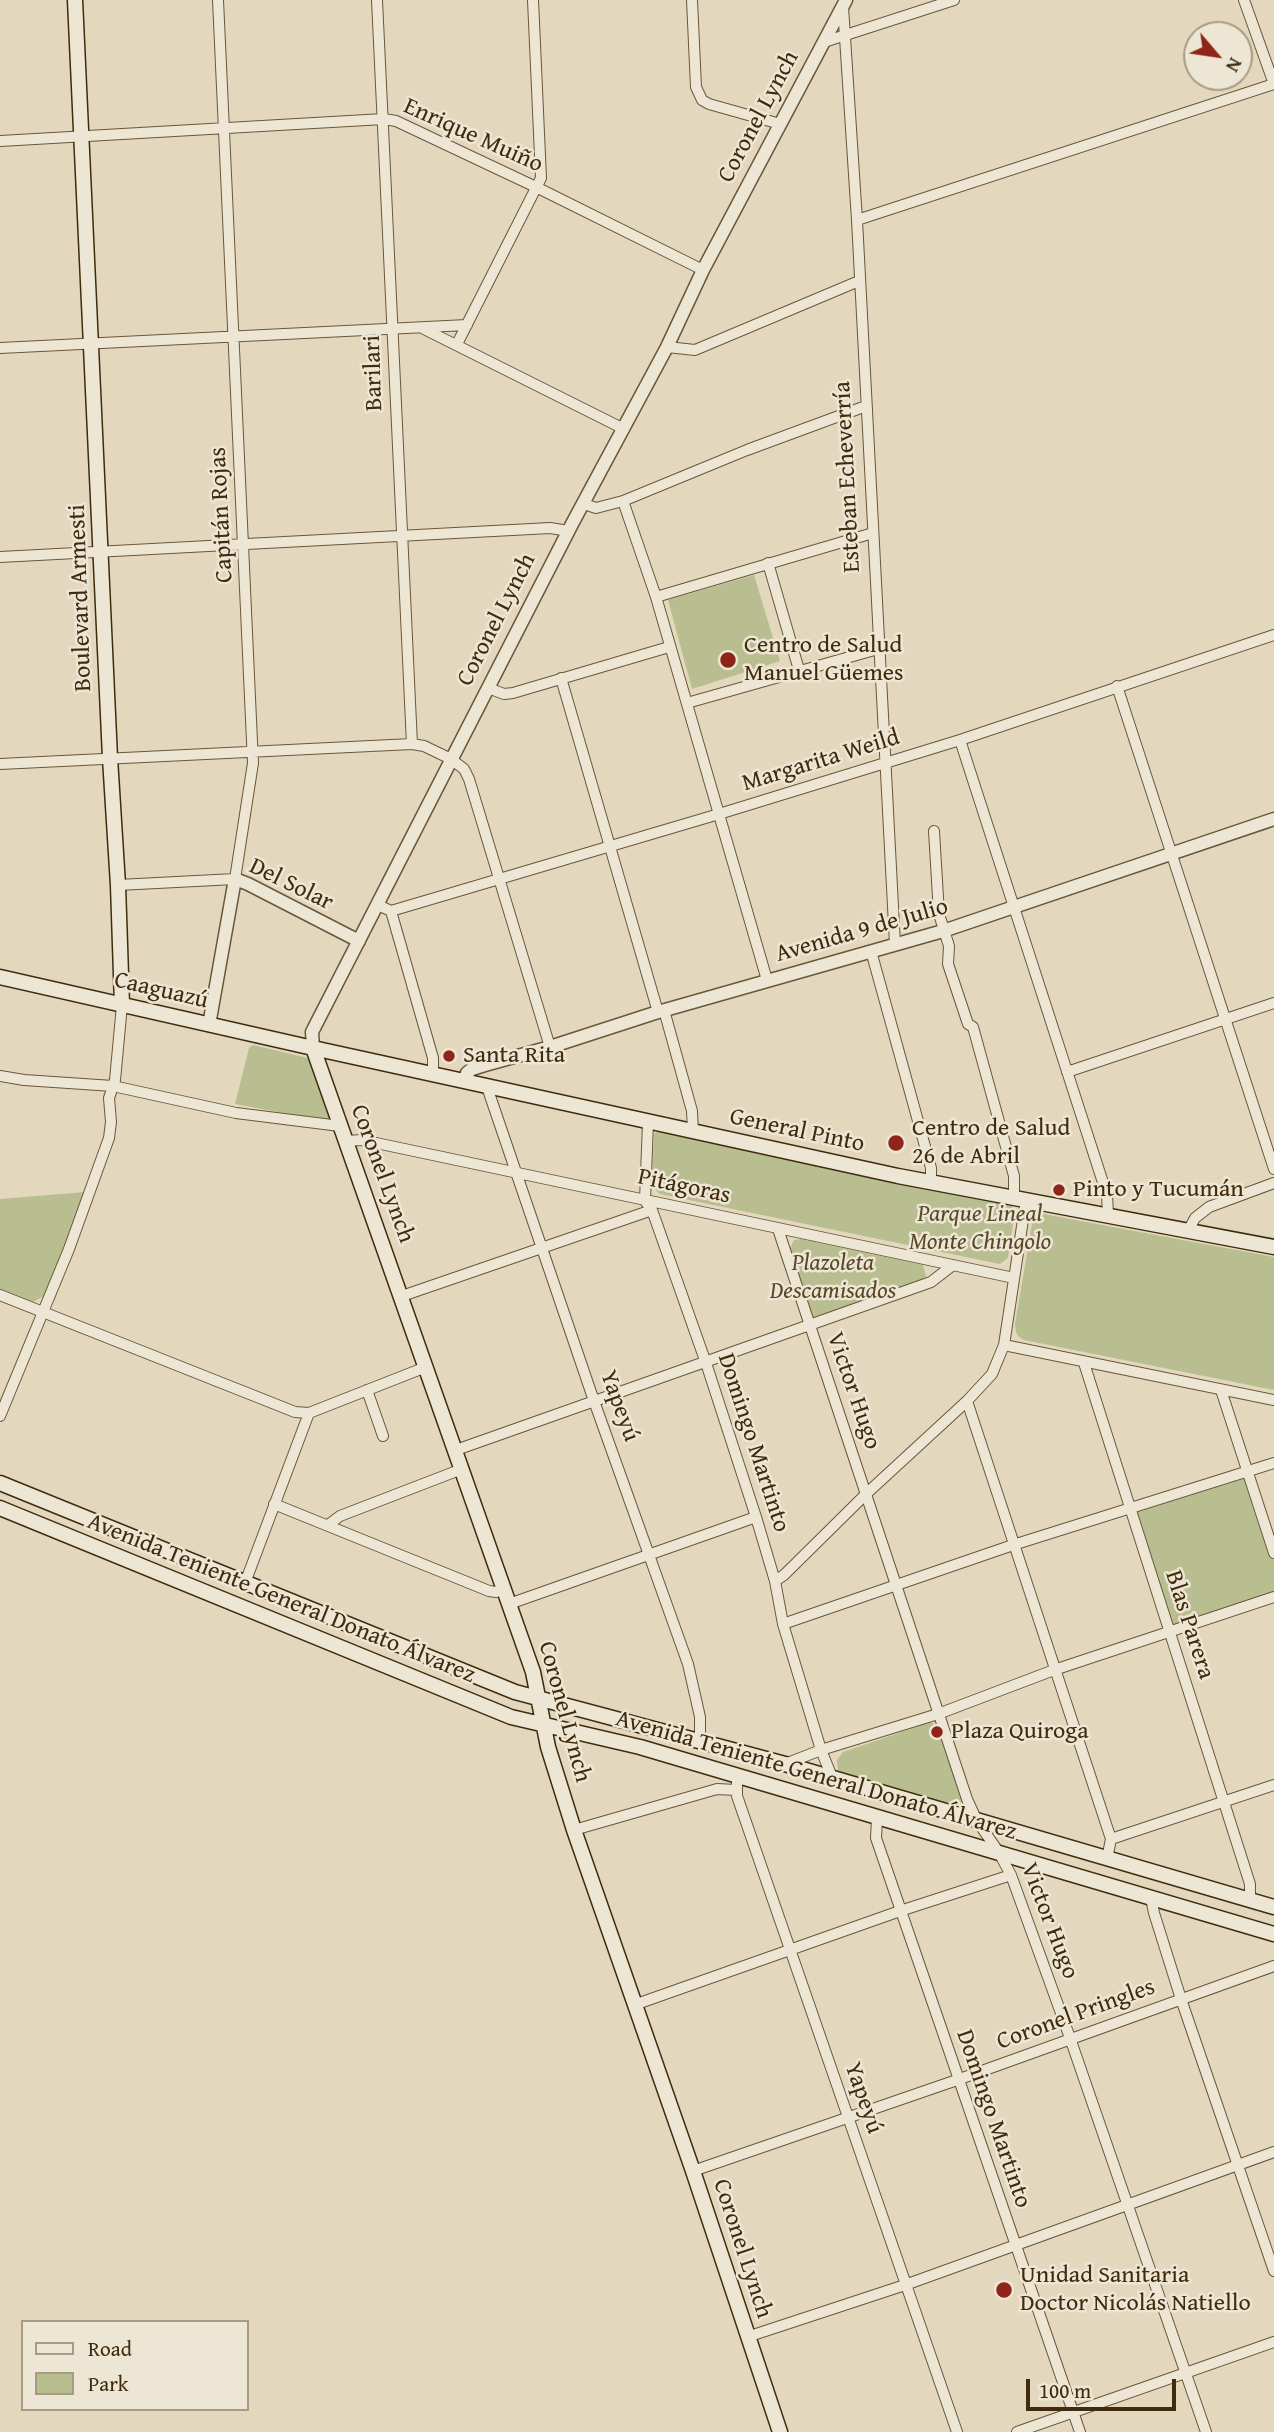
<!DOCTYPE html>
<meta charset="utf-8">
<style>
body{margin:0}
#map{position:relative;width:1274px;height:2432px;overflow:hidden;background:#e3d8be;font-family:"Gentium Book Plus",serif}
canvas{display:block}
.legend{position:absolute;left:21px;top:2320px;width:228px;height:91px;box-sizing:border-box;background:#ede6d5;border:2px solid #a89b85;margin:0;padding:9px 12px;list-style:none;font-size:21px;color:#412b0d}
.legend li{display:flex;align-items:center;gap:14px;height:35px}
.legend b{width:35px;border:2px solid #a89b85}
.north{position:absolute;left:1183px;top:21px;width:70px;height:70px;box-sizing:border-box;background:#ede6d5;border:2px solid #a89b85;border-radius:50%;rotate:119deg;font-size:19px;font-weight:700;line-height:28px;text-align:center;color:#412b0d}
.north::after{content:'';display:block;margin:auto;width:24px;height:32px;background:#8f2418;clip-path:polygon(50% 0,100% 100%,50% 72%,0 100%)}
.scale{position:absolute;left:1026px;top:2379px;width:150px;height:32px;box-sizing:border-box;border:4px solid #412b0d;border-top:0;padding-left:9px;font-size:21px;line-height:24px;white-space:nowrap;color:#412b0d;-webkit-text-stroke:5px #ede6d5;paint-order:stroke}
</style>
<div id="map">
<canvas width="1274" height="2432"></canvas>
<ul class="legend">
<li><b style="height:9px;background:#ede6d5"></b>Road</li>
<li><b style="height:19px;background:#b8be8f"></b>Park</li>
</ul>
<div class="north">N</div>
<div class="scale">100 m</div>
</div>
<script>
const context = document.querySelector('canvas').getContext('2d');
context.lineJoin = 'round';
function fillPath(path, color) { context.fillStyle = color; context.fill(path, 'evenodd'); }
const poly = rows => new Path2D(rows.map(r => 'M' + r).join(''));
function trace(path, color, width, dash) { context.strokeStyle = color; context.lineWidth = width; context.lineCap = dash ? 'butt' : 'round'; context.setLineDash(dash || []); context.stroke(path); }
function write(font, color, halo, rows, align = 'center') {
  context.font = font + ' "Gentium Book Plus",serif'; context.lineWidth = 5; context.setLineDash([]); context.textBaseline = 'middle'; context.strokeStyle = halo; context.fillStyle = color; for (const [text, x, y, turn = 0] of rows) {
    context.save(); context.translate(x, y); context.rotate((+turn || 0) * Math.PI / 180); context.textAlign = isNaN(turn) ? turn : align; if (halo) context.strokeText(text, 0, 0); context.fillText(text, 0, 0); context.restore();
  }
}
const green = poly([
 [754,575,780,661,692,689,668,600],
 [253,1045,308,1058,313,1065,329,1119,326,1121,235,1104,249,1048],
 [657,1132,1010,1203,1015,1210,1008,1258,1000,1264,660,1194,654,1188,652,1181,654,1134],
 [86,1192,44,1296,33,1302,0,1289,0,1199],
 [1038,1213,1274,1257,1274,1390,1024,1340,1018,1336,1016,1332,1015,1324,1032,1224,1034,1217],
 [801,1239,923,1265,926,1276,924,1280,812,1319,789,1251,794,1240],
 [1246,1471,1274,1553,1274,1597,1169,1633,1130,1509],
 [928,1723,933,1723,938,1727,961,1798,961,1805,957,1807,840,1774,838,1770,837,1760,843,1752]
]);
const minor = poly([
 [377,0,412,744],
 [692,0,696,87,702,100,709,104,780,124],
 [1244,0,1274,84],
 [843,7,857,220,895,944],
 [824,42,954,0],
 [0,141,384,119,396,121,538,188,703,270],
 [857,220,1274,84],
 [424,329,624,429],
 [457,344,541,178,533,0],
 [667,347,695,350,859,281],
 [0,348,467,325],
 [623,501,656,597,767,980],
 [584,504,596,508,623,501,747,450,866,406],
 [0,557,550,528,569,531],
 [768,563,799,670],
 [656,597,873,533],
 [561,678,658,1012],
 [1117,686,1274,1169],
 [488,688,504,694,513,693,669,647],
 [687,703,878,649],
 [960,740,1107,1195,1108,1214],
 [0,764,412,744,424,746,451,759,464,769,469,779,550,1047],
 [934,831,939,914,949,946,948,964,968,1024,973,1027,1014,1176,1014,1197],
 [118,885,235,879,253,763,218,0],
 [378,905,391,911,719,814,960,740,1274,635],
 [391,911,433,1058,433,1075],
 [871,951,931,1168,931,1182],
 [664,1010,692,1111,693,1132],
 [1067,1072,1274,1003],
 [0,1076,24,1080,113,1086,236,1113,340,1126],
 [487,1087,594,1401,688,1664,700,1717,700,1741],
 [648,1122,645,1201,652,1210,706,1363,756,1517,775,1581,783,1624,821,1750,832,1777],
 [346,1141,362,1140,1014,1278],
 [778,1229,967,1799,977,1821,998,1851,1011,1875,1070,2038,1206,2432],
 [1188,1231,1195,1218,1209,1207,1274,1183],
 [0,1295,295,1412,309,1413],
 [402,1296,652,1210],
 [1004,1345,1274,1400],
 [1084,1363,1250,1884,1250,1900],
 [367,1390,383,1436],
 [1221,1390,1274,1553],
 [967,1401,1111,1839,1107,1859],
 [0,1416,69,1249,109,1138,111,1122,109,1098,115,1080,122,1005],
 [456,1450,931,1282,953,1265],
 [274,1504,489,1591,496,1592,504,1589],
 [328,1525,340,1516,462,1469],
 [775,1581,784,1575,866,1494,967,1401,992,1374,1004,1345,1026,1200],
 [245,1583,309,1413,426,1367],
 [509,1604,756,1517],
 [783,1624,1013,1545,1274,1463],
 [785,1764,821,1750,938,1714,1054,1670,1274,1597],
 [737,1776,737,1796,957,2432],
 [877,1818,876,1838,1080,2432],
 [574,1830,717,1789,736,1790],
 [1111,1839,1274,1785],
 [1151,1898,1154,1913,1181,1999,1274,2271],
 [634,2005,900,1911,1011,1875],
 [693,2171,957,2080,1274,1966],
 [747,2337,905,2285,1274,2152],
 [1017,2432,1274,2342]
]);
const tertiary = poly([
 [209,1025,235,879,248,884,359,941],
 [313,1048,312,1032,572,524,667,347,703,270,846,0],
 [464,1081,467,1073,472,1069,485,1065,550,1047,658,1012,943,931,1274,819]
]);
const secondary = poly([
 [75,0,110,758,118,885,122,1005],
 [0,977,313,1048,898,1176,1274,1247],
 [313,1048,533,1672,548,1747,574,1830,693,2171,780,2432],
 [0,1483,515,1692,785,1764,1274,1907],
 [0,1508,511,1717,640,1747,1274,1934]
]);
const markers = [
 [728,660,9,"#8f2418"],
 [449,1056,7,"#8f2418"],
 [896,1143,9,"#8f2418"],
 [1059,1190,7,"#8f2418"],
 [937,1732,7,"#8f2418"],
 [1004,2290,9,"#8f2418"]
];
const streetNames = [
 ["Coronel Lynch",759,117,-62],
 ["Enrique Muiño",473,136,24],
 ["Barilari",374,373,-92],
 ["Esteban Echeverría",848,477,-93],
 ["Capitán Rojas",222,515,-93],
 ["Boulevard Armesti",81,598,-92],
 ["Coronel Lynch",497,620,-63],
 ["Margarita Weild",821,761,-17],
 ["Del Solar",291,885,26],
 ["Avenida 9 de Julio",862,931,-16],
 ["Caaguazú",161,991,13],
 ["General Pinto",797,1131,12],
 ["Coronel Lynch",382,1174,70],
 ["Pitágoras",684,1187,12],
 ["Victor Hugo",853,1391,71],
 ["Yapeyú",619,1406,70],
 ["Domingo Martinto",753,1443,72],
 ["Avenida Teniente General Donato Álvarez",281,1599,22],
 ["Blas Parera",1189,1625,72],
 ["Coronel Lynch",564,1712,75],
 ["Avenida Teniente General Donato Álvarez",816,1776,16],
 ["Victor Hugo",1049,1921,69],
 ["Coronel Pringles",1076,2015,-20],
 ["Yapeyú",863,2098,71],
 ["Domingo Martinto",993,2119,71],
 ["Coronel Lynch",742,2249,72]
];
const poiNames = [
 ["Centro de Salud",744,646],
 ["Manuel Güemes",744,674],
 ["Santa Rita",463,1056],
 ["Centro de Salud",912,1129],
 ["26 de Abril",912,1157],
 ["Pinto y Tucumán",1073,1190],
 ["Plaza Quiroga",951,1732],
 ["Unidad Sanitaria",1020,2276],
 ["Doctor Nicolás Natiello",1020,2304]
];
const parkNames = [
 ["Parque Lineal",980,1215],
 ["Monte Chingolo",980,1243],
 ["Plazoleta",833,1264],
 ["Descamisados",833,1292]
];
fillPath(green, '#b8be8f');
trace(minor, '#6a5639', 12);
trace(tertiary, '#6a5639', 15);
trace(secondary, '#412b0d', 17);
trace(minor, '#ede6d5', 10);
trace(tertiary, '#ede6d5', 12);
trace(secondary, '#ede6d5', 14);
for (const [x, y, r, color] of markers) { const dot = new Path2D(); dot.arc(x, y, r, 0, 2 * Math.PI); context.fillStyle = color; context.fill(dot); trace(dot, '#ede6d5', 2.5); }
write('24px', '#412b0d', '#ede6d5', streetNames);
write('24px', '#412b0d', '#ede6d5', poiNames, 'left');
write('italic 24px', '#594827', '#ede6d5', parkNames);
</script>
